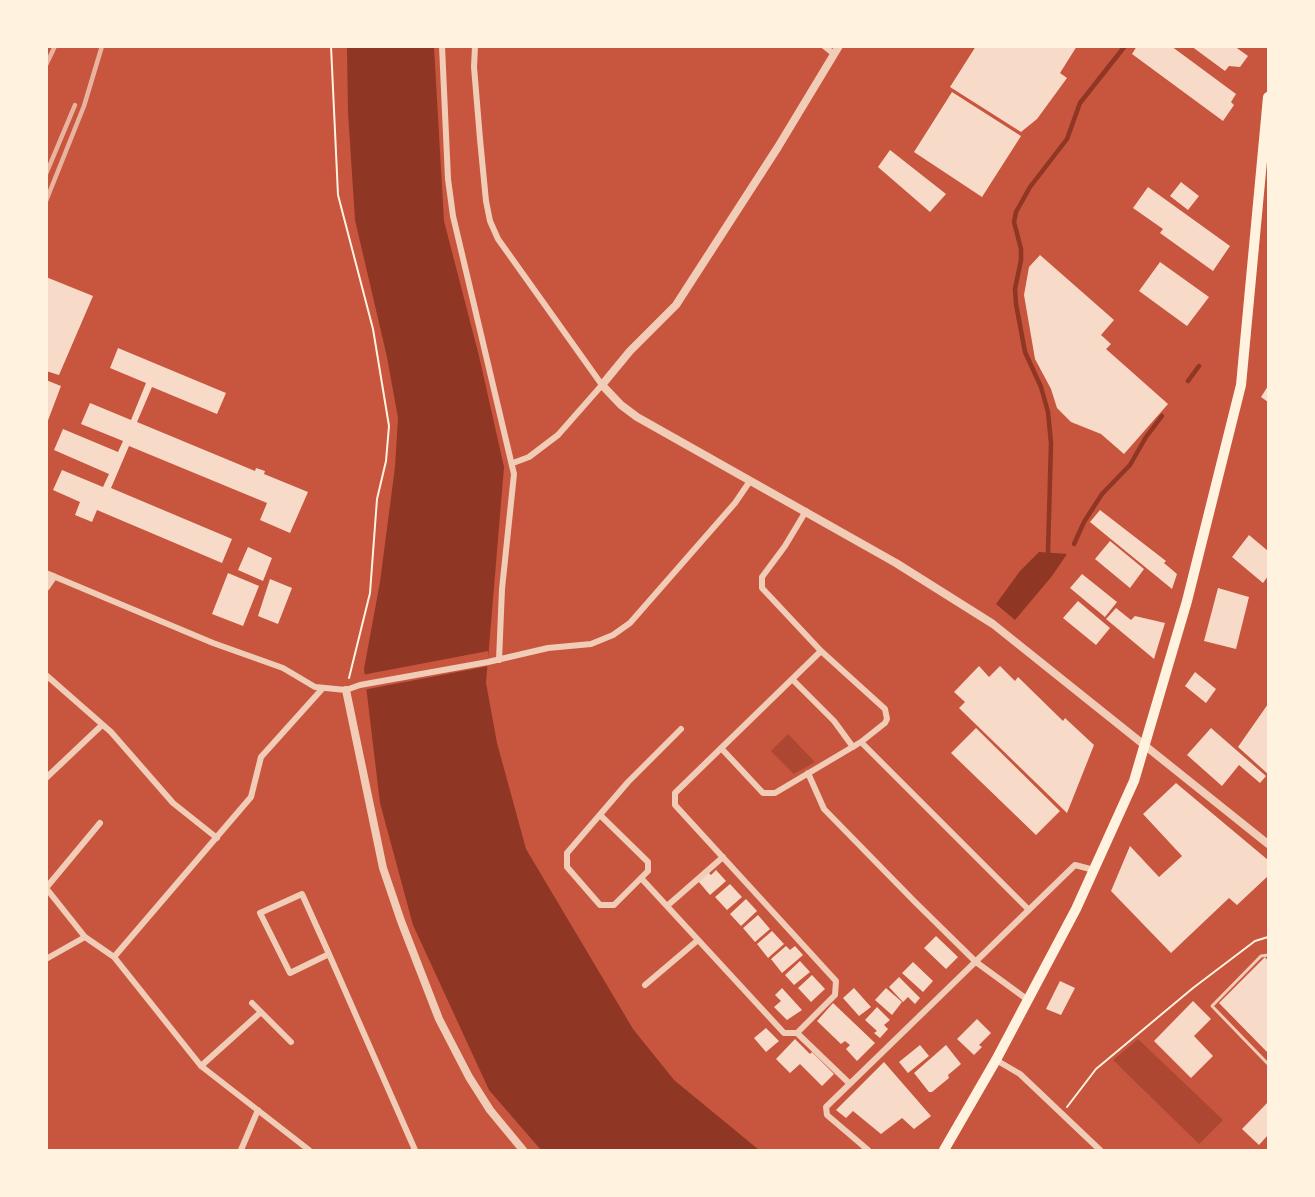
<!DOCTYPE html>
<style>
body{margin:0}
#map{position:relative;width:1315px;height:1197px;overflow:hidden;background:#c8553d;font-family:"PT Sans",sans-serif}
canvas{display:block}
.frame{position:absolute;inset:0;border:48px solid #fff3e0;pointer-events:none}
</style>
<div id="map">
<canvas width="1315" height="1197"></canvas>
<div class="frame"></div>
</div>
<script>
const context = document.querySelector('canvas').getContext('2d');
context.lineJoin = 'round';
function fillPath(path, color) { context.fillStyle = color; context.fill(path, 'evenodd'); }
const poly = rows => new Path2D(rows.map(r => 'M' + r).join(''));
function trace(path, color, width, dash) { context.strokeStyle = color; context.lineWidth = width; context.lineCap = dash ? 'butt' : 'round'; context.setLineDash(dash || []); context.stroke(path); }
const green = poly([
 [788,734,815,762,794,774,771,751],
 [1138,1039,1223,1120,1199,1144,1113,1060]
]);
const water = poly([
 [347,47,434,47,444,221,479,356,504,467,486,683,497,743,526,849,633,1029,674,1080,759,1150,541,1150,489,1090,413,925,380,803,364,669,380,582,395,467,398,418,387,357,355,220,348,112],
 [1039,552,1067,554,1052,576,1015,620,996,604,1020,571]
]);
const pier = poly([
 [488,651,489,666,363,690,362,675]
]);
const stream = poly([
 [1188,381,1199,366],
 [1074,544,1084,522,1102,494,1130,465,1146,437,1162,416],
 [1048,552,1051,443,1048,412,1041,387,1025,352,1016,304,1015,289,1021,260,1021,249,1014,222,1016,212,1030,187,1067,139,1080,103,1125,46]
]);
const building = poly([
 [976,46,1077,46,1060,73,1067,78,1037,119,1021,132,950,87],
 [1137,46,1171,46,1236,94,1231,102,1234,105,1223,121,1132,54],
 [1191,46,1234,46,1248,56,1240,67,1229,66,1225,71],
 [952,92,1021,136,982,197,914,152],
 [890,150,946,194,930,212,878,167],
 [1181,182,1199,196,1188,210,1170,196],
 [1148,187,1230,246,1213,271,1160,233,1163,229,1133,208],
 [1040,255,1114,320,1101,335,1111,344,1106,349,1168,404,1124,454,1101,434,1071,422,1057,408,1051,389,1035,359,1024,295,1029,267],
 [1160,262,1209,297,1187,326,1139,291],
 [46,277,93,296,59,375,46,371],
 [118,348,226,393,217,414,152,387,137,422,255,471,256,468,265,471,264,474,308,492,290,533,260,520,267,503,129,446,111,488,232,539,222,563,97,510,92,522,75,515,80,502,53,490,62,470,103,487,109,474,54,450,63,429,118,452,123,441,81,424,90,403,131,420,146,383,110,368],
 [46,380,61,386,47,423,46,423],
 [1268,386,1268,402,1261,397],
 [1100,510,1166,561,1164,563,1177,574,1172,589,1090,522],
 [1249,535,1268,551,1268,576,1263,583,1232,557],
 [1110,541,1144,569,1130,588,1095,559],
 [248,547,272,558,263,581,238,570],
 [228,573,259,586,243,626,212,614],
 [1082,574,1117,602,1105,617,1070,588],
 [270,579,292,588,278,624,258,616],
 [1218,588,1249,597,1236,649,1204,641],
 [1078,601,1110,628,1096,645,1063,618],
 [1116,608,1131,620,1135,616,1165,623,1154,659,1106,619],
 [979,666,989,677,1000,666,1015,681,1018,677,1063,721,1065,718,1094,745,1067,813,959,708,965,702,954,692],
 [1195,672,1216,689,1206,703,1185,686],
 [1268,704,1268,774,1238,747],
 [976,728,1060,811,1036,835,951,753],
 [1211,728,1266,776,1260,783,1239,765,1222,786,1187,755],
 [1176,783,1268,860,1268,876,1237,905,1229,898,1171,953,1111,891,1130,846,1159,877,1182,856,1143,814],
 [716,870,726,881,710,895,698,881,708,872,711,875],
 [730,884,742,897,727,910,715,897],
 [746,899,757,911,741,926,730,914],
 [758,915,770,929,755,942,743,928],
 [772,931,784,944,768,958,757,944],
 [936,936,958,957,946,969,924,948],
 [786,946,790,950,795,946,803,955,782,973,771,959],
 [1265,957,1268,961,1268,1053,1219,1003],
 [800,961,810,972,794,985,785,975],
 [913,962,933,981,923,992,902,973],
 [812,975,825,989,811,1002,798,988],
 [899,977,920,998,915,1004,908,997,903,1002,889,987],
 [1060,981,1075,988,1061,1015,1046,1009],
 [782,988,802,1010,787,1020,774,1007,781,1001,775,995],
 [854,988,871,1007,859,1016,843,998],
 [886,988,902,1002,892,1015,875,1000],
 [1193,1001,1211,1019,1194,1036,1213,1056,1191,1078,1154,1041],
 [833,1003,875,1043,857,1061,846,1049,850,1045,845,1041,841,1044,817,1021],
 [877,1007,890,1020,884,1025,888,1029,880,1038,874,1033,877,1031,865,1020],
 [977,1019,991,1033,979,1045,982,1047,974,1055,957,1039],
 [766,1028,779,1041,766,1052,754,1038],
 [795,1039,810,1054,812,1052,834,1074,822,1086,800,1064,790,1073,776,1059],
 [920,1045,929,1056,908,1073,899,1062],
 [946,1045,961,1064,948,1075,949,1078,932,1092,929,1092,914,1073],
 [884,1062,931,1116,914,1129,902,1118,881,1134,853,1111,846,1118,836,1110],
 [1268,1102,1268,1135,1259,1145,1242,1129]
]);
const path = poly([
 [331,46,338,195,373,329,389,426,386,461,377,499,370,593,349,678],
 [1067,1107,1096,1069,1193,988,1255,941,1268,937]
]);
const service = poly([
 [1268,955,1261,956,1212,1006,1268,1064]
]);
const minor = poly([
 [442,46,448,179,453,216,514,474,502,589,499,660],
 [475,46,474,67,480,139,486,201,490,221,498,239,602,385,558,435,529,457,513,463],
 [824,46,834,54],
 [46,573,213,643,283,668,315,687,346,690,360,685,488,662,548,648,591,644,613,635,630,623,735,503,750,481],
 [46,675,111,732,173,803,217,838],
 [792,679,834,721,853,747],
 [861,742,1029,910],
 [721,748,763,793,775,793,861,742,885,723,887,719,885,709,821,651,762,588,762,577,785,546,806,511],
 [808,773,824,809,914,901,976,962,1028,1000],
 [46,778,102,725],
 [600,815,648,862,648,871,614,905,600,905,567,867,567,853,628,782,681,729],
 [641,878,784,1033,797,1033,850,1084],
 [46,888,85,937,114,957,201,1066,309,1150],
 [46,888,100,823],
 [667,906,723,857],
 [329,954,290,973,260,913,302,894,329,954,415,1150],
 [114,957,251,797,261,757,323,688],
 [46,959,85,937],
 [645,985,698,940],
 [252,1003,291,1042],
 [797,1033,835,995,836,981,675,805,675,793,821,651],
 [996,1060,1020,1074,1100,1150],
 [201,1066,261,1012],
 [241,1150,258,1110],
 [868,1150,827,1115,826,1107,1075,865,1094,870]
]);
const tertiary = poly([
 [839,46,778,147,676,305,630,351,602,385,621,405,637,417,896,563,993,624,1268,844],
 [46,587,53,577],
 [346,690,383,868,401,921,439,1019,469,1077,490,1110,523,1150]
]);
const trunk = poly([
 [944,1150,996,1060,1076,909,1134,781,1187,601,1241,385,1268,97]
]);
const rail = poly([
 [46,65,55,46],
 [46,174,75,105],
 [46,201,84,106,102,46]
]);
fillPath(green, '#ae4732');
fillPath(water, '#8f3625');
fillPath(pier, '#c8553d');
trace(stream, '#8f3625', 4.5);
fillPath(building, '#f7dbc8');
trace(path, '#fff3e0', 2);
trace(service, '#f1ccb7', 3);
trace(minor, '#f1ccb7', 6);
trace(tertiary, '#f1ccb7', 8);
trace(trunk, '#fff3e0', 10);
trace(rail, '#e9b49f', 4.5);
</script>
